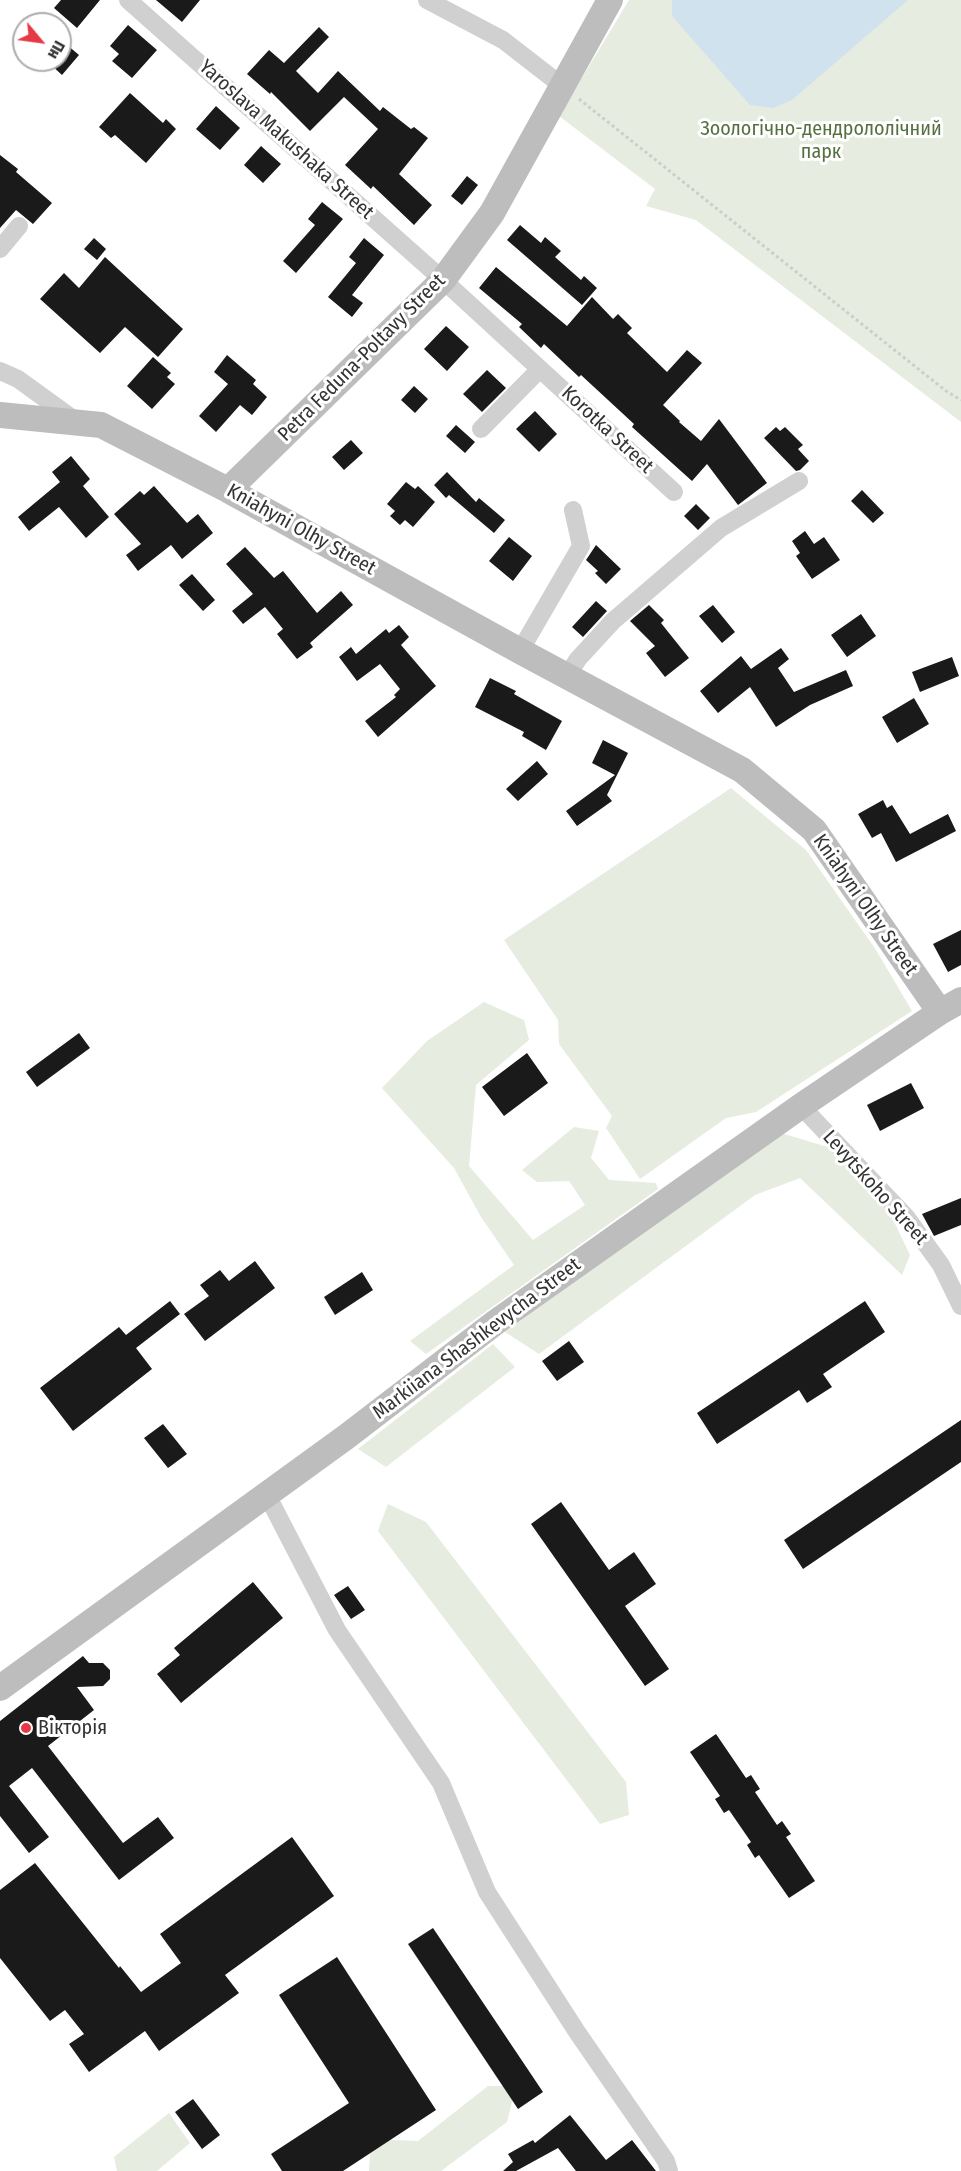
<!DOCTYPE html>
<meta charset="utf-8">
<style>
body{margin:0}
#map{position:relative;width:961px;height:2171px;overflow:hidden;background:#fff;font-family:"Fira Sans Condensed",sans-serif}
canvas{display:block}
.north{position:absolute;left:12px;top:12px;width:60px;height:60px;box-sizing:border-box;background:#fff;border:2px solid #adadad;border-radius:50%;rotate:119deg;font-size:16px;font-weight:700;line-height:24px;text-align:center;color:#333}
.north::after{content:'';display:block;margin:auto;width:21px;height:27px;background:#e63946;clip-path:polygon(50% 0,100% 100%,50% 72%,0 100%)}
</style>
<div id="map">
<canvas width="961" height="2171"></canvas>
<div class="north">Пн</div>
</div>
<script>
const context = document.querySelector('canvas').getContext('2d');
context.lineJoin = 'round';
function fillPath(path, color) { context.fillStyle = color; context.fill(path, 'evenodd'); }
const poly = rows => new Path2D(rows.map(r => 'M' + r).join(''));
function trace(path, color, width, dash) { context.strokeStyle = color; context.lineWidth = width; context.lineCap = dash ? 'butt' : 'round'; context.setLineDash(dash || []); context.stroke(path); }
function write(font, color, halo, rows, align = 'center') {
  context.font = font + ' "Fira Sans Condensed",sans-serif'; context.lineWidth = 6; context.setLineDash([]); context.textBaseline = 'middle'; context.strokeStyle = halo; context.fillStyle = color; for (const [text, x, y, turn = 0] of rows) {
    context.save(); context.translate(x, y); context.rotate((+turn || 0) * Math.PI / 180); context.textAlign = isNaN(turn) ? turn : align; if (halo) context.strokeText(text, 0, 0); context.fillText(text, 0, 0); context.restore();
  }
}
const green = poly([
 [629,0,961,0,961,422,696,220,646,206,655,189,559,116],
 [731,788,806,850,876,950,912,1011,756,1112,726,1118,640,1179,606,1128,612,1116,559,1044,558,1020,504,940],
 [484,1002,524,1020,529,1040,476,1085,469,1166,533,1240,585,1205,569,1181,537,1182,522,1170,574,1127,599,1131,591,1158,609,1180,656,1183,658,1189,426,1354,410,1341,514,1265,481,1217,454,1168,382,1088,427,1041],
 [781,1133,831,1148,888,1209,910,1255,902,1275,800,1178,755,1195,539,1354,505,1332],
 [493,1344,515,1367,386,1467,358,1449],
 [388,1504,426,1522,626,1782,629,1815,600,1824,378,1531],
 [488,2086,516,2086,507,2122,441,2171,369,2171,371,2139,418,2141],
 [169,2113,190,2143,157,2171,117,2171,114,2157]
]);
const water = poly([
 [672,0,908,0,792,100,773,108,750,105,672,16]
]);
const building = poly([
 [61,0,100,0,77,28,54,8],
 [156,0,200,0,182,22],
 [128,25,157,50,132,78,112,61,119,54,110,46],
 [319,27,329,37,296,71,318,93,338,71,380,111,383,107,411,129,414,127,428,138,399,174,432,205,414,225,373,186,371,189,345,165,378,129,344,97,310,131,271,92,270,94,247,74,269,50,284,63],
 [66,44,79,55,62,75,50,64,53,60,60,60,60,52],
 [130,93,163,123,166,119,176,129,146,163,115,135,111,138,99,127],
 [216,106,240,128,220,150,196,129],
 [261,146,281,164,263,183,244,165],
 [0,155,18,169,16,172,52,203,33,224,16,210,0,228],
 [467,176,478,185,462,205,451,196],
 [322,202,343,219,296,273,283,261,315,225,308,219],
 [520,225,541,243,545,237,561,251,555,257,581,280,584,276,597,288,582,305,507,240],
 [94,238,106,249,97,260,84,249],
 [364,238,384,255,352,295,363,303,352,317,328,297,356,263,349,257],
 [105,257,183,329,158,357,125,327,100,353,40,299,64,273,79,288],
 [496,267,567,326,592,297,613,319,618,314,632,328,627,333,667,372,687,350,702,363,663,405,680,421,679,422,701,441,719,419,767,483,738,505,707,464,692,481,632,427,634,424,581,375,579,377,544,344,541,348,519,327,522,324,479,288],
 [446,326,469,347,447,371,424,349],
 [227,355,256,380,253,384,267,397,252,415,240,405,216,432,199,416,228,384,214,372],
 [153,357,171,373,167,377,175,384,152,409,127,386],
 [487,370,506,388,482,412,463,394],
 [414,386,428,399,415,413,401,400],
 [535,411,557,434,539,452,516,429],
 [456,425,475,442,465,453,446,436],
 [776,427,780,431,785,427,803,445,798,449,809,461,800,470,796,471,764,438],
 [351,440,363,453,344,470,332,457],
 [71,456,90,479,83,486,109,517,86,538,59,507,29,531,18,517,60,482,52,472],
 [447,472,476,502,479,498,505,520,494,533,449,495,446,498,434,485],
 [406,482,415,489,418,486,435,502,413,527,405,520,400,525,390,516,395,511,387,504],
 [154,486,187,523,198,514,213,533,182,559,171,545,138,571,126,555,141,544,114,514,140,491,144,495],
 [862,490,884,513,873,523,851,501],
 [696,504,710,518,698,530,684,516],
 [805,531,814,544,824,537,840,560,812,579,796,556,800,553,792,541],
 [509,537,532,556,513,581,489,561],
 [596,545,621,569,606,584,595,573,598,571,586,560],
 [245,547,274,578,283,571,317,613,341,591,353,605,310,643,313,647,297,659,277,634,283,629,265,607,243,624,232,611,253,594,226,564],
 [192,574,215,600,203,611,179,585],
 [596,601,607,611,583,637,572,627],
 [649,605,664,620,661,623,689,658,665,677,646,653,655,646,630,621],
 [713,605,735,632,722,643,699,616],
 [861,614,876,636,847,657,831,635],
 [399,625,409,637,401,645,436,686,378,737,365,721,396,697,394,695,400,689,380,664,357,681,339,657,351,647,356,654,386,629,389,633],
 [781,648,789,659,778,668,794,692,846,670,853,686,810,705,776,727,750,687,718,713,700,691,741,656,751,669],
 [952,657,959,676,920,692,912,672],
 [490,678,516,691,514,694,562,721,546,750,522,736,524,732,475,707],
 [914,698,929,724,897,743,882,717],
 [603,740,628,753,607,795,612,801,577,826,566,811,615,775,592,763],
 [537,761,548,774,518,801,506,789],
 [883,800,887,808,892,805,910,834,948,814,956,831,896,862,881,833,872,838,858,814],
 [961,930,961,965,948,972,933,944],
 [79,1033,90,1048,37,1087,26,1072],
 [527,1053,548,1083,504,1116,482,1087],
 [911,1083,924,1108,880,1131,867,1105],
 [961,1198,961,1225,934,1236,922,1214],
 [255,1261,275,1288,205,1341,184,1314,209,1296,200,1285,220,1270,229,1281],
 [362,1272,373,1290,335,1315,324,1297],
 [170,1301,180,1314,136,1348,152,1369,73,1431,40,1388,119,1327,126,1335],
 [865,1301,885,1332,823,1374,832,1387,807,1403,799,1390,717,1444,697,1413],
 [569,1341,584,1362,557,1381,542,1361],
 [961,1420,961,1462,803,1569,784,1540],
 [163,1424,187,1454,168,1468,144,1438],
 [561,1502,609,1570,634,1552,656,1584,625,1606,669,1669,645,1686,531,1524],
 [253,1582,283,1618,181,1703,157,1674,180,1655,174,1648],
 [348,1586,365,1610,351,1619,334,1595],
 [83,1656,89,1663,103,1663,110,1670,110,1679,103,1686,77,1687,94,1710,48,1746,123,1843,158,1817,174,1838,119,1880,32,1768,9,1786,49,1837,29,1853,0,1816,0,1721],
 [716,1734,746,1778,751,1775,760,1789,755,1792,777,1825,782,1821,791,1834,786,1837,815,1881,789,1898,759,1855,755,1858,747,1845,751,1842,729,1810,724,1813,715,1799,720,1796,690,1752],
 [292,1837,334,1896,225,1975,239,1993,159,2051,145,2031,89,2072,69,2044,84,2034,65,2010,50,2021,0,1958,0,1890,35,1863,119,1968,120,1966,141,1992,181,1963,160,1934],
 [433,1928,543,2092,518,2109,408,1944],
 [337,1957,436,2110,343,2171,282,2171,271,2154,349,2103,279,1995],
 [193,2099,220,2135,202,2149,175,2112],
 [570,2115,606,2160,632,2140,656,2171,576,2171,558,2148,516,2171,503,2171,513,2162,508,2154,533,2140,535,2143]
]);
const path = poly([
 [579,99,946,391,961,400]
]);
const street = poly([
 [128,0,443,280,674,492],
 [427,0,503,40,561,85],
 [0,249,19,226],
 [0,371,18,379,76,421],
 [481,429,540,369],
 [520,651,581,546,573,510],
 [567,676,578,659,613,621,721,528,799,481],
 [801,1106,907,1218,941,1265,961,1306],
 [266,1493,337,1630,441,1783,487,1892,577,2032,666,2161,669,2171]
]);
const secondary = poly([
 [0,415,101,425,228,490,520,651,742,770,814,830,940,1012],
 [228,490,443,280,492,213,610,0],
 [0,1688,346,1437,496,1322,801,1106,940,1012,961,1000]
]);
const markers = [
 [26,1728,6,"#e63946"]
];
const parkNames = [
 ["Зоологічно-дендрололічний",821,129],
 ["парк",821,152]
];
const streetNames = [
 ["Yaroslava Makushaka Street",286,140,42],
 ["Petra Feduna-Poltavy Street",362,358,-45],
 ["Korotka Street",607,430,43],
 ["Kniahyni Olhy Street",301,530,29],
 ["Kniahyni Olhy Street",865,905,55],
 ["Levytskoho Street",875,1188,48],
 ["Markiiana Shashkevycha Street",477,1339,-37]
];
const poiNames = [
 ["Вікторія",38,1728]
];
fillPath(green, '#e6ecdf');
fillPath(water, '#cfe2ee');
fillPath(building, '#1a1a1a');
trace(path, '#cdcdcd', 3, [3, 3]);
trace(street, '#d0d0d0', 18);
trace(secondary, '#bdbdbd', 26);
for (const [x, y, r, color] of markers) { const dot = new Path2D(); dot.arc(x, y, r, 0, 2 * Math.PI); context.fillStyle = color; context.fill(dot); trace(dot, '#fff', 2); }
write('20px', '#56703f', '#fff', parkNames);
write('20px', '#333', '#fff', streetNames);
write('20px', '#333', '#fff', poiNames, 'left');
</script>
